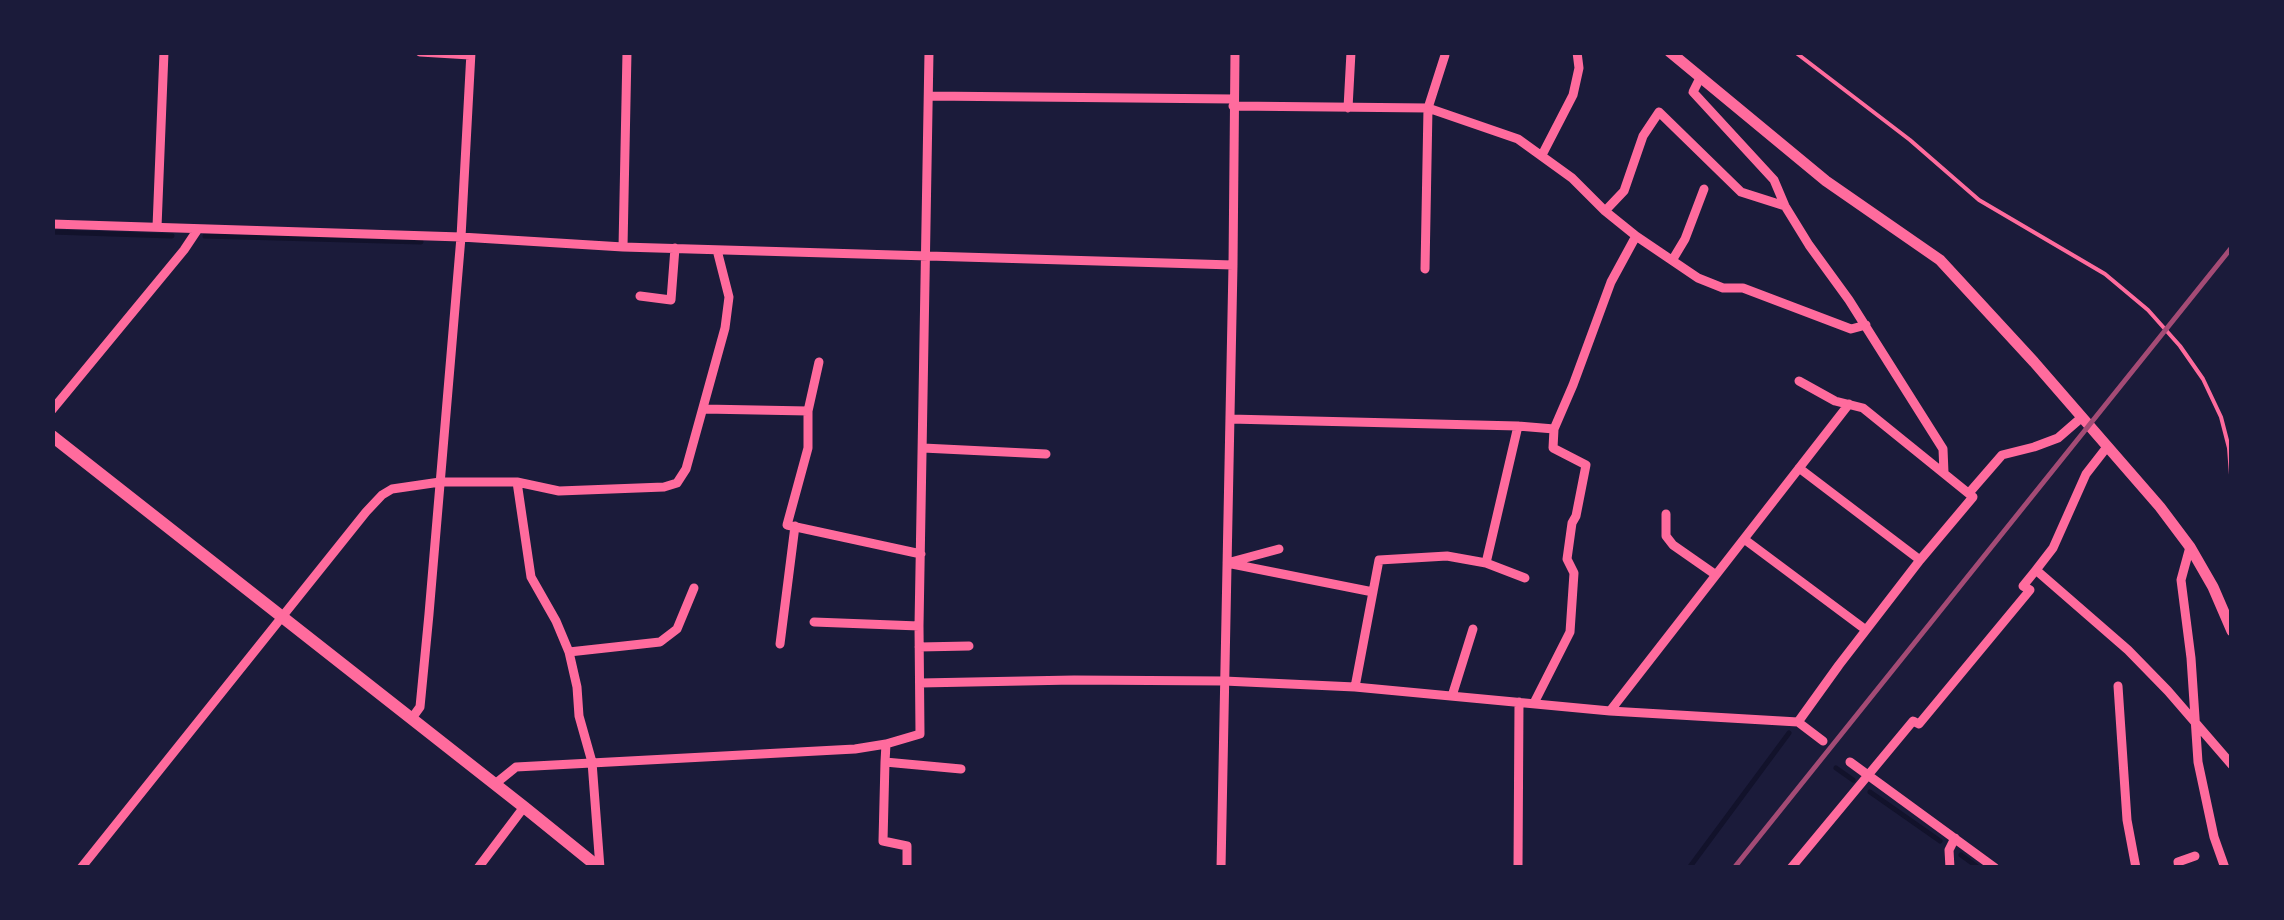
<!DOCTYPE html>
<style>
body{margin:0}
#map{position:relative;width:2284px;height:920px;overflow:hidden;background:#1b1b3a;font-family:Rubik,sans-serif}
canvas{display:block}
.frame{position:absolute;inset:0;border:55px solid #1b1b3a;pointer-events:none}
</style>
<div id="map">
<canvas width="2284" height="920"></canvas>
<div class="frame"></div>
</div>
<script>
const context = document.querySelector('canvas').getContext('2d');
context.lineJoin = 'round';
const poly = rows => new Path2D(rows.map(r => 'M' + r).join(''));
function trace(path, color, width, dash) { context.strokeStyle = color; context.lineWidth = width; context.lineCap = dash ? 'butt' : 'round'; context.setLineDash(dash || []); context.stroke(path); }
const stream = poly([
 [52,232,172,236],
 [205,236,421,242],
 [1836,768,1853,780],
 [1870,792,1940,841],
 [1961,855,1979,868],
 [1689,868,1789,733]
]);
const path = poly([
 [1795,52,1910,140,1979,200,2105,274,2148,310,2180,346,2203,379,2221,417,2229,448,2232,488]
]);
const minor = poly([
 [420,52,470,55],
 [1700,78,1693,92,1774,180,1785,206,1809,245,1849,300,1943,449,1944,473],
 [929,96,1233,99],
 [1348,108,1351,52],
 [1542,155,1573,95,1579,68,1577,52],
 [1605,211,1624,191,1643,136,1659,112,1741,192,1785,206],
 [52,224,461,237,623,247,1233,265],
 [157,227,164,52],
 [1636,236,1698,278,1723,288,1743,288,1851,329,1866,325],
 [623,247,627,52],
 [1673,259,1685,239,1704,189],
 [1425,269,1428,108,1445,55],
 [640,296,671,300,675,248],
 [819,362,808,411,808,448,787,525,921,554],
 [704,409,808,411],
 [52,410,184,250,198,229],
 [1230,419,1518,426,1554,429,1573,385,1611,282,1636,236,1605,211,1572,178,1518,139,1428,108,1233,106],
 [923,448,1046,454],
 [1799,468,1920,560],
 [517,482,531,577,556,621,569,652,577,687,579,716,592,762,600,868],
 [1969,493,2002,455,2034,447,2058,438,2081,418],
 [1666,514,1666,536,1673,545,1716,575],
 [1744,539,1866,630],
 [2190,547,2181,580,2191,658,2198,762,2214,837,2225,868],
 [1279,549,1227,563,1373,592],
 [1486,563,1525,578],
 [2036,570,2053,548,2086,474,2107,447],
 [814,622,919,626],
 [780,644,795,526],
 [919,647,969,646],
 [569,652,660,642,677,629,694,588],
 [920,683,1074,680,1224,681,1355,687,1610,711,1798,722,1823,741],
 [2118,686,2127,820,2136,868],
 [1355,687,1379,560,1447,556,1486,563,1518,426],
 [1452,696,1473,629],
 [1534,703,1570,632,1574,573,1567,559,1572,523,1576,516,1586,465,1553,448,1554,429],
 [1610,711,1849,404],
 [412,718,420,707,429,614,461,237,471,52],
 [1798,722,1839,665,1920,560,1973,497,1863,408,1835,401,1799,381],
 [885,762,961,769],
 [1850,762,1995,868],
 [495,784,516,767,855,749,886,744],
 [81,868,366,512,382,495,392,489,440,482,517,482,559,491,664,487,677,483,686,469,725,328,729,297,717,250],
 [478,868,524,807],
 [907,868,907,846,883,841,885,762,886,744,920,734,919,626,929,52],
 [1221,868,1233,265,1235,52],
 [1518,868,1519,702],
 [1791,868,1913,721,1919,724,2030,590,2023,586,2036,570,2128,650,2168,691,2232,765],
 [1950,868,1949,850,1955,838],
 [2179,868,2178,862,2195,856]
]);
const tertiary = poly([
 [1670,52,1826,181,1940,260,2034,362,2160,507,2190,547,2213,587,2232,631]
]);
const secondary = poly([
 [52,436,524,807,592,862,597,868]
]);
const rail = poly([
 [1734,868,2232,247]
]);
trace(stream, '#12122b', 5);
trace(path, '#ff6b9d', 4);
trace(minor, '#ff6b9d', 9);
trace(tertiary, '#ff6b9d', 11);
trace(secondary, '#ff6b9d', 12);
trace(rail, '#a44b75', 5);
</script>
